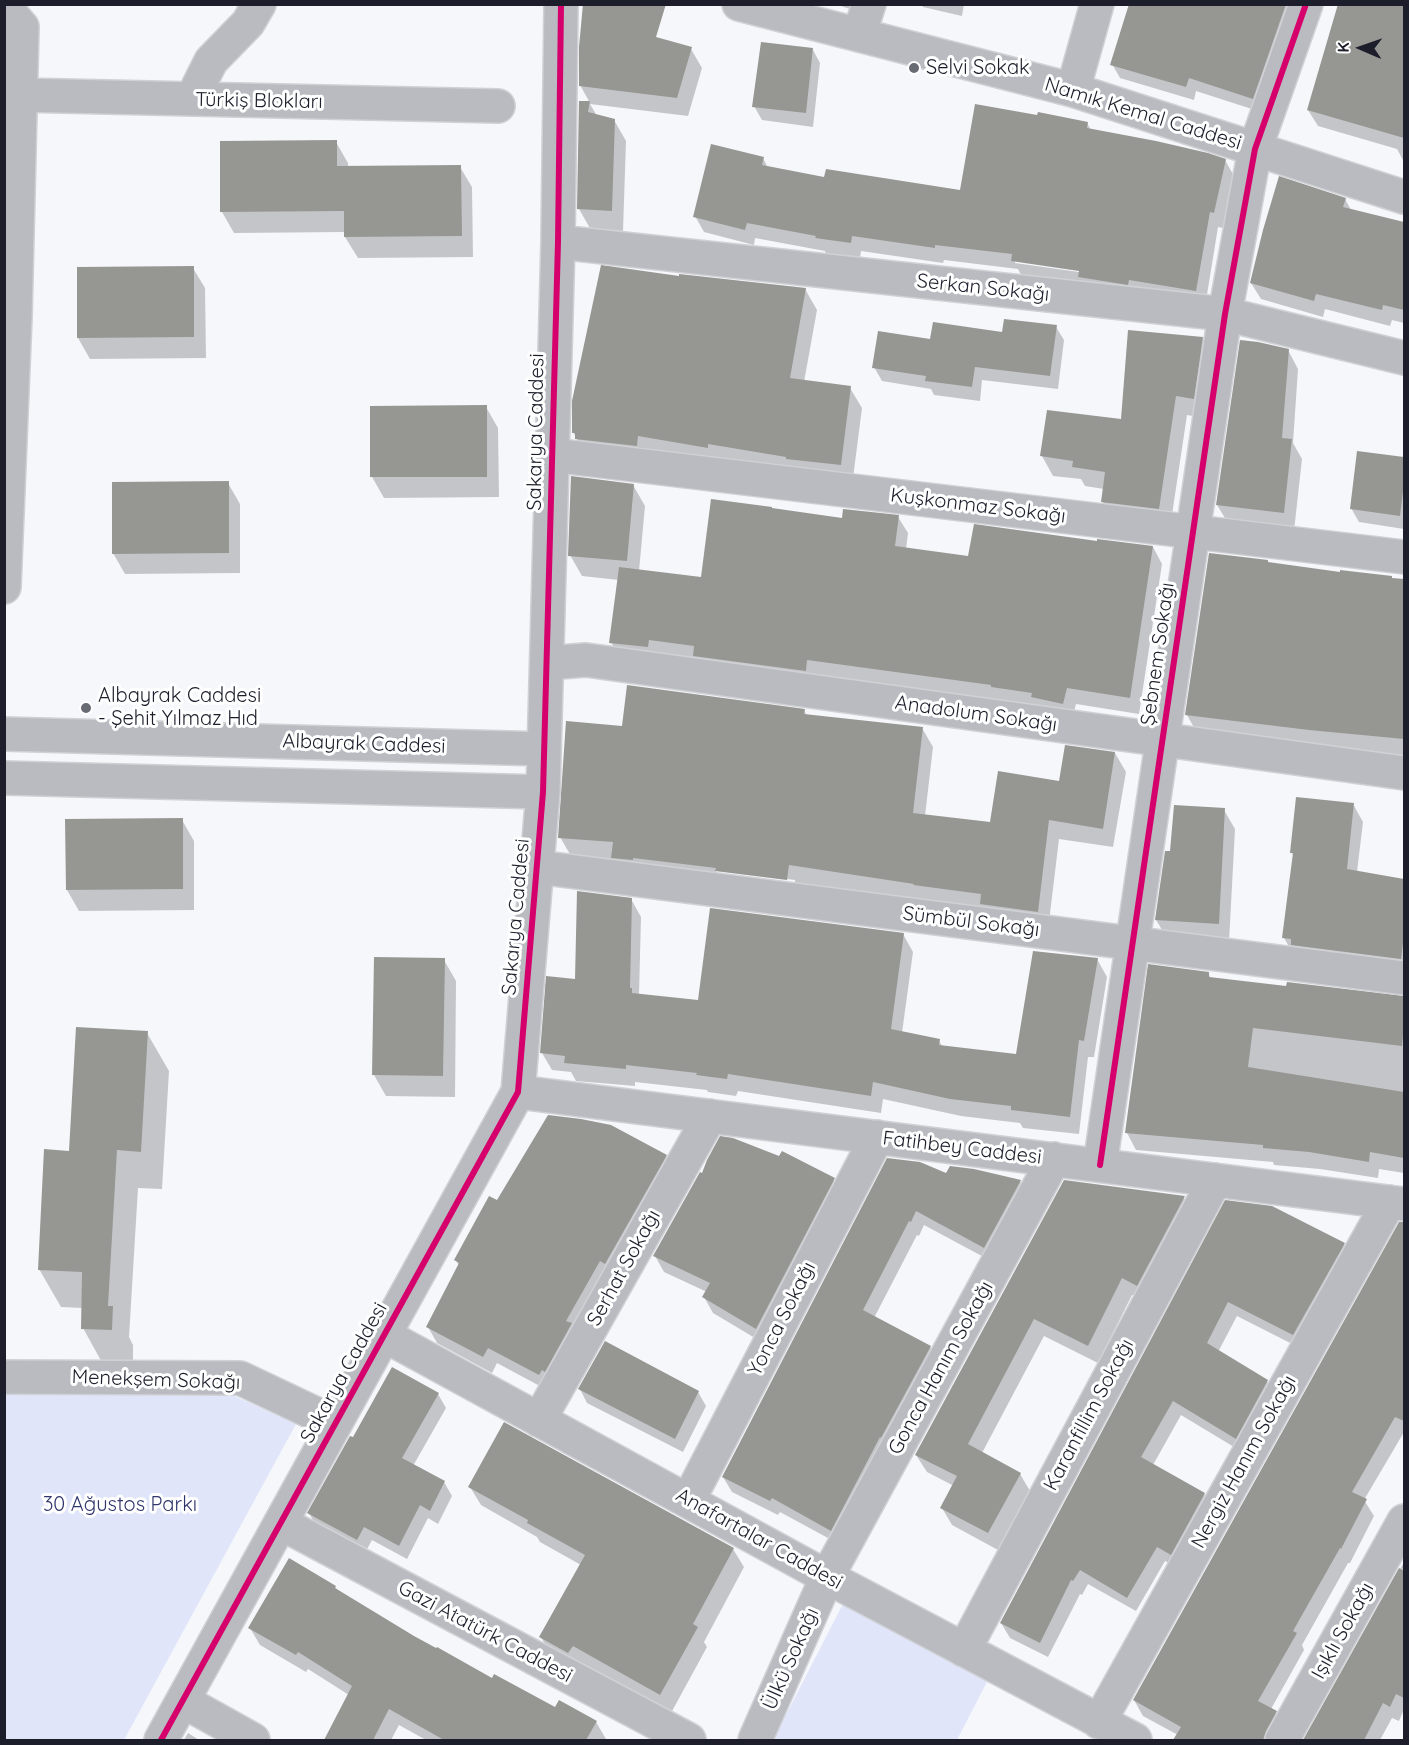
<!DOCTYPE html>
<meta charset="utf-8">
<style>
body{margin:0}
#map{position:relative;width:1409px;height:1745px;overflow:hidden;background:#f6f7fb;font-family:Quicksand,sans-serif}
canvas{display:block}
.frame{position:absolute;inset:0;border:6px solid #1c1e2b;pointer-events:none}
.north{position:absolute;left:1331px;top:18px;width:60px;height:60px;-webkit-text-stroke:4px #fff;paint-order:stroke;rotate:272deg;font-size:16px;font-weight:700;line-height:24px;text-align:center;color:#1c1e2b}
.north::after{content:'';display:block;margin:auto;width:21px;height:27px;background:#1c1e2b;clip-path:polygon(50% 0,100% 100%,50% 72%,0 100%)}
</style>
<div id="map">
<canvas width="1409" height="1745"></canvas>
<div class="frame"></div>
<div class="north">K</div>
</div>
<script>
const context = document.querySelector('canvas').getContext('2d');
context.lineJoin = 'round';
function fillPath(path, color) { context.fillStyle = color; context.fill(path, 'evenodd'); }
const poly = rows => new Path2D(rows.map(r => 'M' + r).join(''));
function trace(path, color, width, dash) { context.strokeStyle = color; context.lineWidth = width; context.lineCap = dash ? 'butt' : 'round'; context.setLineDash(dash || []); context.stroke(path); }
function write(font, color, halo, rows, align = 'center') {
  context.font = font + ' Quicksand,sans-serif'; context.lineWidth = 6; context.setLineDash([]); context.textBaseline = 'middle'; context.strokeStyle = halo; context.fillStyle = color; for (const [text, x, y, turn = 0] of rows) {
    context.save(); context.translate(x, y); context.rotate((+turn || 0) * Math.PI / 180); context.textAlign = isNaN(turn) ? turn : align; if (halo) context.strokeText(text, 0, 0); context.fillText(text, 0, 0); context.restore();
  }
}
const green = poly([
 [5,1383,230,1394,296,1424,124,1740,5,1740],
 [844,1602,990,1676,957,1740,773,1740]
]);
const shadow = poly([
 [835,4,852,4,850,9],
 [922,4,964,4,962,16,923,7],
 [1130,4,1298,4,1261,112,1196,91,1194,100,1120,78,1112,64],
 [1339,4,1404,4,1404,162,1397,149,1318,126,1308,110],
 [628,45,691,49,702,68,688,116,590,104,597,116,614,120,626,141,623,231,591,230,579,209,580,102,590,103,580,85],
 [813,50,820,63,813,127,762,120,754,106],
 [1087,123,1091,130,1225,160,1234,176,1223,228,1218,227,1205,307,1022,277,1018,269,944,260,943,263,861,251,860,258,826,254,825,251,755,238,754,245,704,232,695,216,763,158,768,168,826,179,961,191],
 [1015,260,1086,271,1086,273,1015,263],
 [336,142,348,163,348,168,460,167,472,187,473,257,358,258,345,237,345,232,234,233,222,212],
 [1345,199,1351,210,1403,223,1404,225,1404,323,1392,320,1390,326,1325,309,1323,317,1261,299,1251,283],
 [193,268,205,288,206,358,90,359,78,338],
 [680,278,805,289,817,310,804,382,850,388,862,408,852,486,588,459,573,432],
 [1056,327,1064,340,1058,389,982,380,980,401,934,395,931,389,882,381,874,367,932,341],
 [1202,339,1213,358,1204,418,1187,415,1170,528,1114,521,1103,502,1104,489,1085,486,1081,479,1053,476,1042,456,1122,421],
 [1288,350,1298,369,1293,443,1302,459,1294,531,1228,523,1217,505],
 [486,407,498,428,499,497,384,498,372,477,371,408],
 [1359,452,1404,459,1404,529,1359,522,1351,508],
 [228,483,240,504,240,573,125,574,113,553],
 [633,485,645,506,639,571,703,579,843,520,898,517,908,533,906,549,970,557,1098,543,1153,547,1162,564,1139,714,1076,704,1072,720,620,659,611,642,619,580,582,576,570,555],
 [1268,563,1404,581,1404,757,1197,733,1187,715],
 [804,710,807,716,922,728,933,747,925,816,991,824,1060,782,1115,753,1126,772,1113,847,1059,839,1048,930,925,902,799,884,798,899,623,876,614,860,571,856,560,837,623,728],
 [716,870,795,880,795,883,716,873],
 [1353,804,1363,822,1357,872,1404,880,1404,975,1294,955,1284,938,1294,857,1292,853],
 [1224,810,1235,829,1229,942,1167,938,1156,920,1172,853],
 [182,820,194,841,194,910,79,911,67,890],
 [631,899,641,917,639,995,700,1002,903,934,913,952,902,1033,939,1041,943,1047,1018,1056,1097,959,1107,977,1094,1057,1088,1057,1079,1134,1023,1128,1020,1123,961,1116,883,1099,881,1113,738,1091,736,1096,708,1092,707,1090,635,1082,635,1086,576,1081,571,1072,552,1070,542,1053,576,981],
 [444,960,456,981,455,1097,386,1096,374,1075],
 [1208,973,1211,979,1404,998,1404,1173,1379,1169,1378,1178,1320,1169,1274,1165,1273,1162,1136,1150,1127,1133],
 [147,1033,169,1071,162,1189,138,1188,129,1337,133,1345,133,1367,104,1366,83,1328,83,1308,61,1307,39,1269,70,1152],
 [666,1156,675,1172,549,1391,497,1363,492,1373,437,1343,428,1327,459,1266,456,1260,497,1202],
 [888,1159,947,1175,974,1170,1020,1181,1029,1196,993,1262,924,1225,919,1236,917,1235,874,1318,930,1347,939,1362,839,1544,780,1512,778,1515,732,1492,723,1477],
 [702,1175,833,1179,843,1195,765,1344,713,1313,704,1297,707,1292,664,1272,655,1256],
 [1065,1182,1184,1198,1194,1215,1147,1303,1132,1295,1098,1363,1044,1336,982,1453,1020,1474,1030,1491,998,1550,952,1525,942,1508,954,1486,927,1472,916,1455],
 [1226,1202,1344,1244,1352,1259,1302,1349,1237,1316,1218,1352,1267,1381,1276,1396,1244,1453,1181,1415,1153,1465,1204,1494,1213,1509,1179,1569,1165,1561,1136,1611,1088,1584,1082,1595,1080,1594,1048,1657,1010,1638,1001,1623],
 [1398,1227,1404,1230,1404,1432,1364,1500,1374,1516,1350,1563,1348,1563,1302,1645,1304,1650,1271,1709,1276,1712,1285,1728,1277,1740,1175,1740,1178,1735,1143,1716,1134,1700],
 [580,1389,698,1392,706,1406,683,1452,587,1403],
 [438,1394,446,1408,413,1466,444,1482,452,1496,438,1524,428,1518,407,1559,372,1540,365,1553,317,1527,309,1513,353,1439],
 [470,1487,733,1549,744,1567,704,1642,707,1647,671,1713,584,1664,579,1671,551,1655,541,1637,581,1565,540,1542,537,1537,481,1505],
 [1404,1562,1404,1709,1399,1721,1392,1718,1380,1740,1305,1740],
 [335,1587,338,1591,414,1637,492,1680,555,1709,596,1722,606,1739,605,1740,426,1740,399,1725,391,1740,325,1740,349,1695,308,1669,306,1672,260,1645,250,1628],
 [188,1733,199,1740,184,1740]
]);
const building = poly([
 [583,4,666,4,656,37,692,47,677,98,579,86,579,47],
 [1129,4,1286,4,1253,99,1189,78,1186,87,1110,65],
 [1338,4,1404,4,1404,138,1307,110],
 [761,42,813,48,806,113,752,107],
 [579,101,590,101,588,112,615,119,612,211,577,209],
 [975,104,1037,115,1038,112,1088,122,1087,128,1156,141,1208,153,1226,159,1214,213,1210,212,1196,291,1129,280,1128,285,1078,277,1079,271,1011,261,1012,254,935,245,935,248,852,236,851,243,815,238,816,236,747,223,745,230,693,217,711,144,764,157,762,165,824,177,826,169,960,190],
 [337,140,337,166,461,165,462,236,344,237,344,211,220,212,220,141],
 [1279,176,1346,198,1343,207,1404,222,1404,310,1383,305,1382,310,1316,294,1314,301,1250,283,1263,230],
 [601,265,679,276,679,274,806,288,790,378,851,386,841,465,786,459,786,457,708,444,708,448,638,436,637,446,575,439,575,433,572,433,572,401],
 [194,266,194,337,77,338,77,267],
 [1004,319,1057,325,1050,376,975,367,972,387,925,381,926,376,872,368,878,331,930,339,933,322,1002,332],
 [1128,330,1203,337,1194,399,1176,396,1159,509,1101,502,1105,472,1072,467,1073,461,1040,456,1047,410,1121,419],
 [1240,340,1258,342,1289,349,1282,438,1292,439,1284,513,1216,505],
 [487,405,487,477,370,477,370,406],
 [1357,451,1404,457,1404,483,1400,516,1350,509],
 [571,476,634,484,627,561,568,556],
 [229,481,229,553,112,554,112,482],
 [711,499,772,507,772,508,842,518,843,509,899,515,895,546,968,556,974,524,1097,541,1097,539,1153,546,1130,698,1067,688,1063,704,1031,697,1032,693,991,687,991,685,807,660,806,671,693,656,694,646,649,640,648,647,609,643,619,567,701,577],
 [1209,553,1268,560,1268,562,1340,572,1340,570,1392,576,1392,578,1404,579,1404,739,1309,730,1185,715],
 [627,685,805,709,804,714,923,727,913,813,990,822,998,771,1059,781,1065,745,1115,752,1103,829,1049,820,1038,912,980,904,981,894,913,885,914,884,789,865,787,880,715,871,716,868,633,858,633,860,611,858,613,842,558,838,566,721,622,726],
 [1296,797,1354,803,1347,869,1404,879,1404,935,1401,959,1291,945,1291,939,1282,938,1293,853,1290,853],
 [1174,805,1225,808,1219,924,1155,920,1165,851,1170,851],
 [183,818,183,889,66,890,65,819],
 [577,891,632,898,630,988,632,988,632,993,698,1000,710,908,904,933,891,1029,940,1039,939,1045,1016,1054,1033,951,1098,958,1084,1041,1079,1040,1070,1117,1011,1110,1011,1106,950,1099,873,1082,871,1096,728,1074,727,1079,696,1075,697,1073,626,1065,626,1069,564,1063,565,1056,540,1053,546,976,575,979],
 [374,957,445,958,443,1076,372,1075],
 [1148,964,1209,972,1209,977,1286,986,1287,982,1404,996,1404,1023,1402,1046,1253,1028,1248,1067,1404,1092,1404,1158,1370,1152,1369,1162,1309,1152,1263,1148,1263,1145,1125,1133],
 [76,1027,148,1031,141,1152,117,1150,108,1306,113,1306,112,1330,81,1329,82,1272,38,1270,44,1149,69,1151],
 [548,1115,581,1119,611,1125,667,1155,605,1264,600,1261,566,1321,572,1323,545,1372,542,1370,539,1375,488,1348,483,1357,426,1327,459,1263,454,1260,489,1196,497,1200],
 [720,1136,733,1138,779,1156,782,1151,835,1178,756,1329,702,1297,710,1283,653,1256,700,1172,702,1173,707,1160],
 [887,1158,920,1162,946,1173,950,1166,974,1169,1021,1180,984,1248,916,1211,911,1222,909,1221,863,1310,931,1346,881,1438,880,1437,831,1531,772,1498,770,1501,722,1477],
 [1064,1180,1185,1196,1137,1286,1122,1278,1088,1346,1034,1319,968,1444,1021,1473,988,1533,940,1508,957,1476,915,1455],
 [1225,1200,1272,1206,1345,1243,1293,1335,1228,1302,1207,1343,1268,1380,1236,1439,1173,1401,1141,1457,1205,1493,1171,1555,1157,1547,1127,1598,1080,1570,1073,1581,1071,1580,1040,1643,1000,1623],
 [1399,1222,1404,1222,1404,1421,1395,1417,1352,1492,1367,1499,1341,1549,1340,1548,1293,1631,1297,1633,1258,1701,1277,1711,1266,1731,1263,1740,1173,1740,1181,1727,1133,1700],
 [605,1341,699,1391,675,1439,578,1389],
 [392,1367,439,1393,402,1458,445,1481,430,1511,420,1505,399,1546,364,1527,357,1540,307,1513,350,1436,353,1437],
 [504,1422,734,1548,693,1624,698,1627,660,1695,573,1646,568,1653,539,1637,585,1555,527,1523,528,1520,468,1487],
 [289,1558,336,1586,335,1588,414,1636,436,1648,437,1647,492,1678,494,1674,555,1707,559,1700,597,1721,586,1740,444,1740,389,1709,373,1740,324,1740,352,1686,298,1652,296,1655,248,1628],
 [1399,1568,1404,1571,1404,1698,1396,1694,1390,1707,1383,1703,1364,1740,1303,1740]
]);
const minor = poly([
 [739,4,1073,90,1404,197],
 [4,6,22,27,15,317,4,587],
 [859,35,869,4],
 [1073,90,1097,4],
 [20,95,498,106],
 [192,99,211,61,248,23,259,4],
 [558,242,1225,314,1404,358],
 [552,455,1404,557],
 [547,663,586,660,1404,773],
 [4,734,544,749],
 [4,778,543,792],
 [537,867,1404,978],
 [518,1092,1404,1204],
 [1100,1165,1225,314,1255,149,1306,4],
 [384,1335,827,1577,1135,1740],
 [4,1377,240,1378,335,1423],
 [539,1420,710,1116],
 [688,1501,877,1137],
 [281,1523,689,1740],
 [964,1650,1215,1180],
 [183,1701,253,1740],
 [1099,1722,1389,1202],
 [161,1740,518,1092,543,792,558,242,561,4],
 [755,1740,827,1577,1054,1159],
 [1282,1740,1404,1521]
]);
const cycleway = poly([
 [1100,1165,1225,314,1255,149,1306,4],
 [161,1740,518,1092,543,792,558,242,561,4]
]);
const markers = [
 [914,68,6,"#686a74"],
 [86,708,6,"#686a74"]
];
const poiNames = [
 ["Selvi Sokak",926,68],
 ["Albayrak Caddesi",98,696],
 ["- Şehit Yılmaz Hıd",98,719]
];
const streetNames = [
 ["Türkiş Blokları",259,101,1],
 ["Namık Kemal Caddesi",1143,114,17],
 ["Serkan Sokağı",983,288,6],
 ["Sakarya Caddesi",536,432,-89],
 ["Kuşkonmaz Sokağı",978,506,7],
 ["Şebnem Sokağı",1158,654,-82],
 ["Anadolum Sokağı",976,714,8],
 ["Albayrak Caddesi",364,744,2],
 ["Sakarya Caddesi",516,917,-85],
 ["Sümbül Sokağı",971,922,7],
 ["Fatihbey Caddesi",962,1148,7],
 ["Serhat Sokağı",624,1268,-61],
 ["Yonca Sokağı",782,1319,-63],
 ["Gonca Hanım Sokağı",941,1368,-61],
 ["Sakarya Caddesi",344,1373,-61],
 ["Menekşem Sokağı",156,1380,2],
 ["Karanfillim Sokağı",1089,1415,-62],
 ["Nergiz Hanım Sokağı",1244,1462,-61],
 ["Anafartalar Caddesi",759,1539,29],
 ["Işıklı Sokağı",1343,1631,-61],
 ["Gazi Atatürk Caddesi",485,1632,28],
 ["Ülkü Sokağı",791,1659,-66]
];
const parkNames = [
 ["30 Ağustos Parkı",120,1505]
];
fillPath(green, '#e0e5fa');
fillPath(shadow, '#0003');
fillPath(building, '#969692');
trace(minor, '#d0d1d5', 36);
trace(minor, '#b9bbc1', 33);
trace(cycleway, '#d6006c', 6);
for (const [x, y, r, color] of markers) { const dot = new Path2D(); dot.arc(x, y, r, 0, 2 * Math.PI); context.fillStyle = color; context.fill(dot); trace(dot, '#fff', 2); }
write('20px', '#1c1e2b', '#fff', poiNames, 'left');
write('20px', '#1c1e2b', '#fff', streetNames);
write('20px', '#30356d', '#fff', parkNames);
</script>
